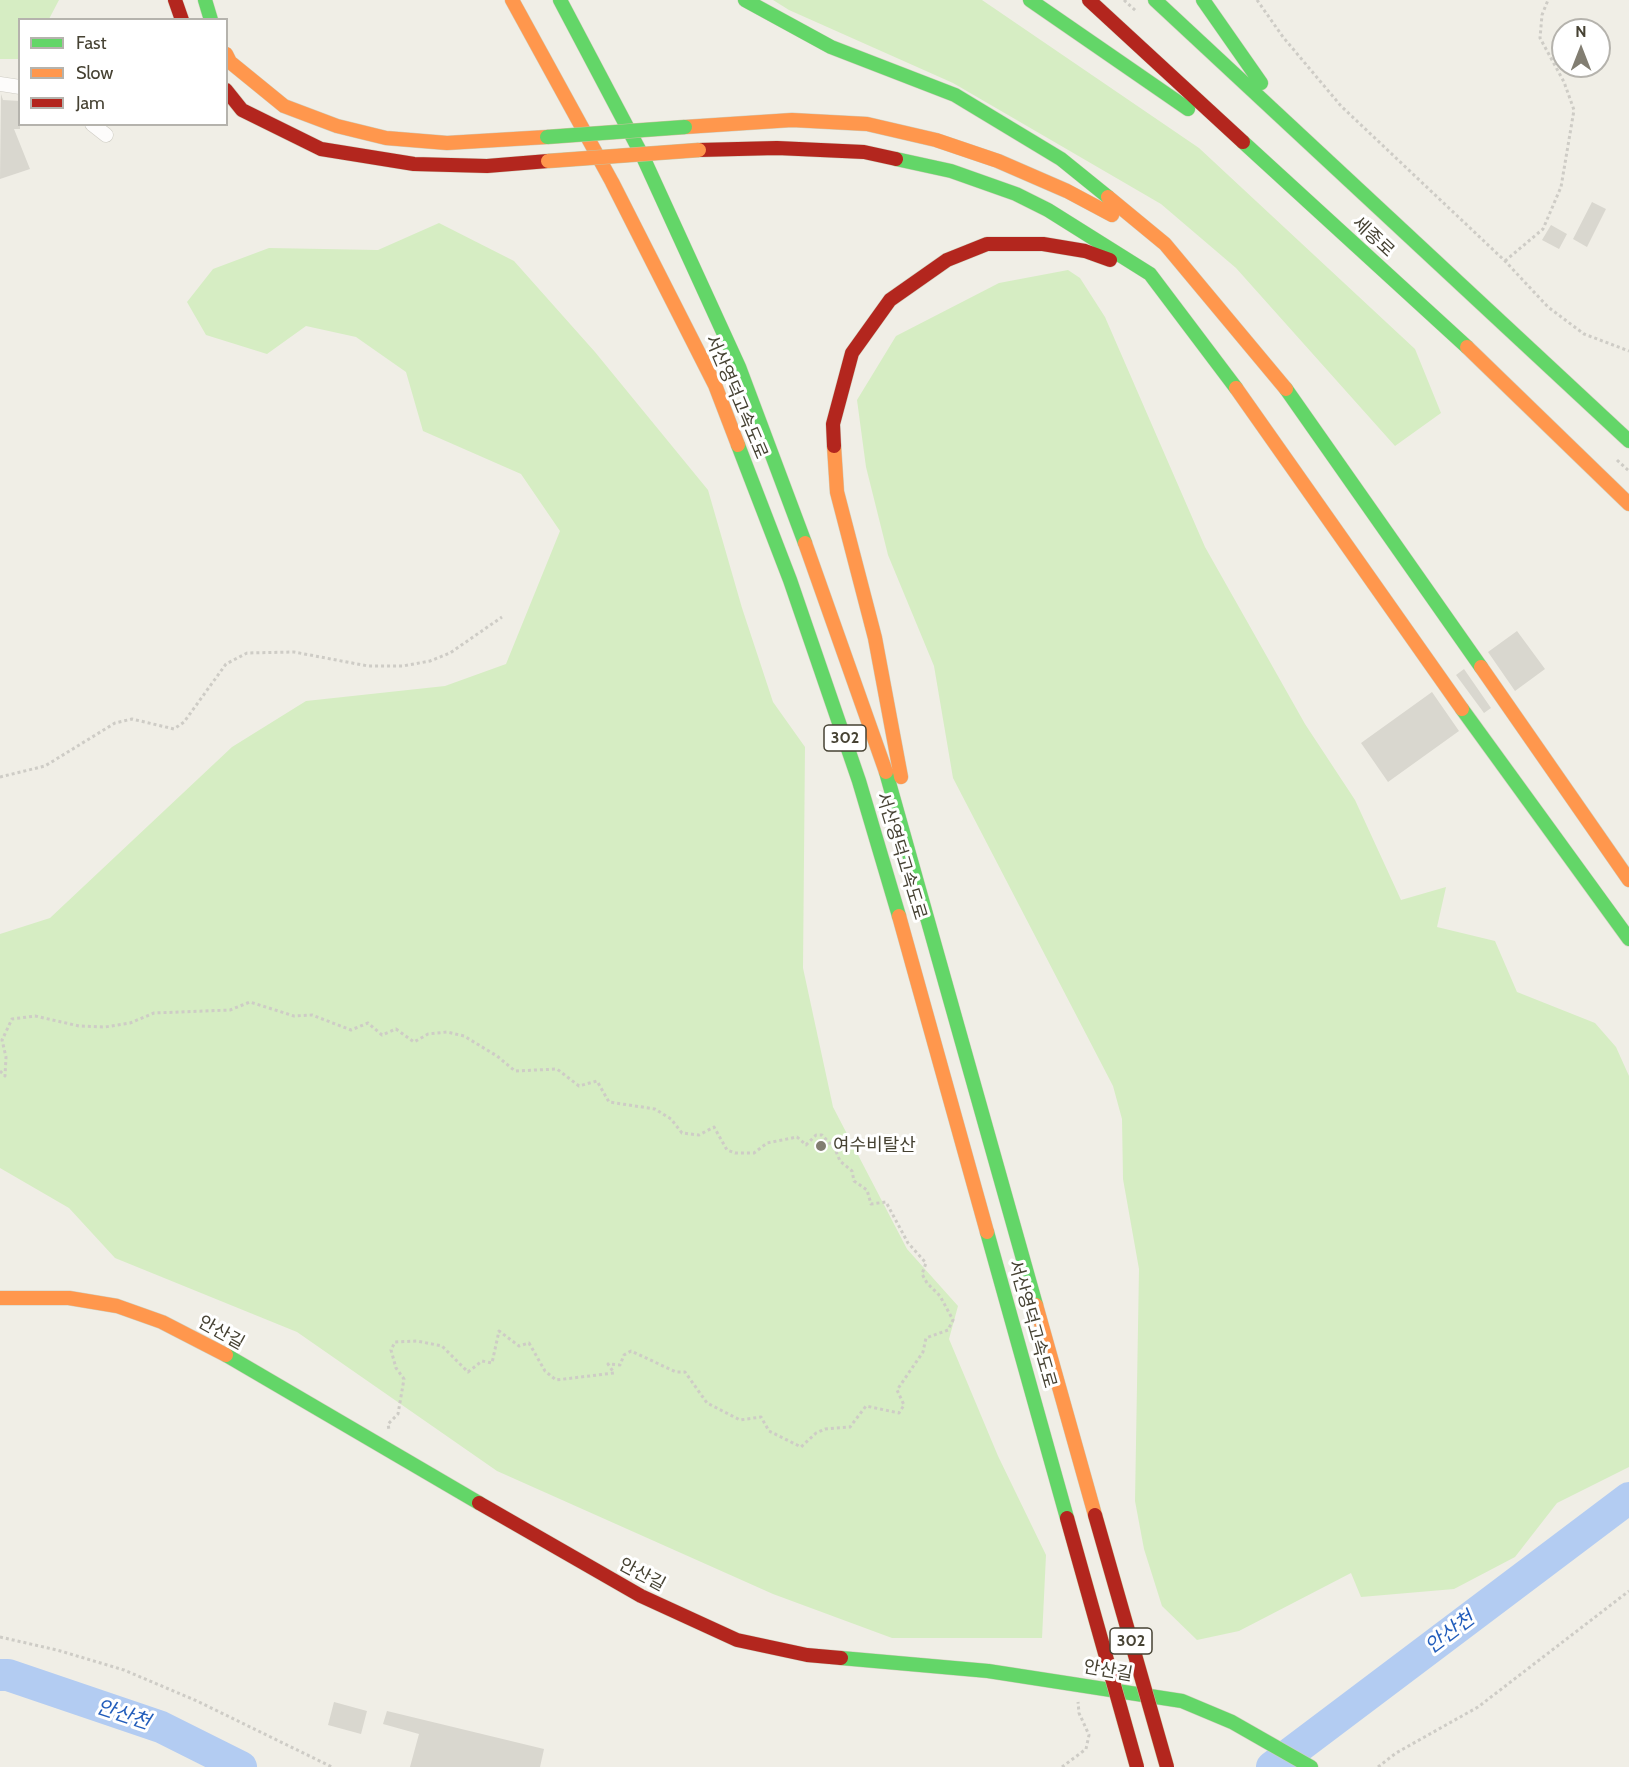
<!DOCTYPE html>
<meta charset="utf-8">
<style>
body{margin:0}
#map{position:relative;width:1629px;height:1767px;overflow:hidden;background:#f0eee6;font-family:Cabin,sans-serif}
canvas{display:block}
.legend{position:absolute;left:18px;top:18px;width:210px;height:108px;box-sizing:border-box;background:#fff;border:2px solid #b5b3ad;margin:0;padding:8px 10px;list-style:none;font-size:18px;color:#464233}
.legend li{display:flex;align-items:center;gap:12px;height:30px}
.legend b{width:30px;border:2px solid #b5b3ad}
.north{position:absolute;left:1551px;top:18px;width:60px;height:60px;box-sizing:border-box;background:#fff;border:2px solid #b5b3ad;border-radius:50%;rotate:0deg;font-size:16px;font-weight:700;line-height:24px;text-align:center;color:#464233}
.north::after{content:'';display:block;margin:auto;width:21px;height:27px;background:#827e72;clip-path:polygon(50% 0,100% 100%,50% 72%,0 100%)}
</style>
<div id="map">
<canvas width="1629" height="1767"></canvas>
<ul class="legend">
<li><b style="height:8px;background:#63d668"></b>Fast</li>
<li><b style="height:8px;background:#ff974d"></b>Slow</li>
<li><b style="height:8px;background:#b3261e"></b>Jam</li>
</ul>
<div class="north">N</div>
</div>
<script>
const context = document.querySelector('canvas').getContext('2d');
context.lineJoin = 'round';
function fillPath(path, color) { context.fillStyle = color; context.fill(path, 'evenodd'); }
const poly = rows => new Path2D(rows.map(r => 'M' + r).join(''));
function trace(path, color, width, dash) { context.strokeStyle = color; context.lineWidth = width; context.lineCap = dash ? 'butt' : 'round'; context.setLineDash(dash || []); context.stroke(path); }
function write(font, color, halo, rows, align = 'center') {
  context.font = font + ' Cabin,"Noto Sans KR",sans-serif'; context.lineWidth = 6; context.setLineDash([]); context.textBaseline = 'middle'; context.strokeStyle = halo; context.fillStyle = color; for (const [text, x, y, turn = 0] of rows) {
    context.save(); context.translate(x, y); context.rotate((+turn || 0) * Math.PI / 180); context.textAlign = isNaN(turn) ? turn : align; if (halo) context.strokeText(text, 0, 0); context.fillText(text, 0, 0); context.restore();
  }
}
const green = poly([
 [0,0,59,0,49,19,20,20,19,59,0,59],
 [773,0,982,0,1199,148,1415,349,1441,413,1395,446,1236,268,1161,204,953,83,789,10],
 [439,223,514,261,595,352,708,490,742,608,773,702,805,747,803,968,833,1107,907,1249,958,1306,949,1339,998,1456,1046,1555,1042,1638,892,1638,773,1594,497,1471,297,1332,115,1258,69,1208,0,1168,0,934,50,918,232,747,306,701,445,686,506,664,560,531,521,474,423,431,406,372,356,337,306,326,267,354,206,335,187,302,213,269,269,248,378,250],
 [1068,270,1080,278,1105,317,1205,547,1305,724,1355,800,1401,900,1446,887,1437,927,1495,941,1517,992,1595,1023,1616,1047,1629,1076,1629,1467,1557,1503,1515,1557,1454,1589,1361,1597,1351,1573,1239,1631,1197,1640,1162,1606,1144,1549,1135,1501,1139,1269,1123,1179,1122,1119,1113,1086,953,778,934,666,888,555,866,467,857,400,896,336,999,283]
]);
const river = poly([
 [0,1675,8,1675,161,1727,241,1767],
 [1272,1767,1629,1498]
]);
const building = poly([
 [1,94,3,100,20,101,20,129,14,129,30,169,0,179],
 [1592,202,1606,209,1587,247,1573,239],
 [1551,225,1567,234,1559,249,1542,240],
 [1517,631,1545,669,1515,691,1488,652],
 [1464,669,1491,708,1484,713,1456,675],
 [1432,692,1459,731,1388,782,1361,743],
 [334,1702,367,1711,361,1734,328,1725],
 [387,1711,544,1749,540,1767,410,1767,419,1734,383,1724]
]);
const path = poly([
 [1124,0,1136,11],
 [1257,0,1283,37,1341,106,1505,261,1548,307,1584,334,1629,351],
 [1505,261,1543,229,1561,187,1574,110,1564,82,1540,38,1542,15,1548,0],
 [1617,460,1629,471],
 [0,777,45,766,115,723,132,719,174,729,184,722,226,664,247,653,294,652,368,666,403,666,430,661,450,653,502,617],
 [0,1071,5,1076,6,1057,2,1040,12,1019,35,1016,79,1026,105,1027,130,1023,154,1013,230,1010,250,1002,294,1016,312,1015,351,1030,368,1023,382,1035,396,1029,414,1042,428,1034,447,1032,464,1036,497,1056,515,1071,557,1069,579,1086,597,1081,609,1102,655,1109,671,1119,682,1133,699,1135,714,1127,727,1150,735,1153,754,1153,767,1143,797,1137,806,1145,816,1135,822,1135,835,1149,840,1161,852,1171,854,1181,867,1190,871,1204,886,1202,908,1243,926,1263,922,1274,927,1283,940,1296,953,1320,948,1330,926,1338,923,1352,897,1390,904,1405,899,1413,866,1406,850,1427,825,1429,816,1433,801,1447,769,1431,761,1417,740,1420,707,1403,685,1372,676,1372,631,1351,624,1355,620,1365,608,1364,614,1373,556,1380,545,1371,529,1343,519,1346,499,1331,492,1363,482,1361,468,1372,442,1346,417,1341,395,1342,391,1350,396,1368,404,1379,398,1414,388,1424,389,1430],
 [0,1637,57,1650,124,1670,197,1701,332,1767],
 [1062,1767,1086,1749,1089,1735,1079,1713,1078,1702],
 [1378,1767,1396,1753,1478,1707,1629,1591]
]);
const street = poly([
 [0,84,20,87],
 [92,124,106,135]
]);
const fast = poly([
 [205,0,211,20],
 [560,0,643,157,739,367,805,543],
 [745,0,831,47,955,95,1061,159,1108,197],
 [1030,0,1188,109],
 [1155,0,1629,441],
 [1203,0,1261,83],
 [1243,142,1467,347],
 [896,159,951,171,1016,194,1048,210,1150,274,1236,388],
 [1286,389,1481,667],
 [738,445,790,580,859,781,899,916],
 [1462,709,1629,939],
 [886,772,1036,1305],
 [987,1232,1067,1518],
 [226,1355,479,1503],
 [841,1658,988,1671,1182,1701,1232,1722,1311,1767]
]);
const slow = poly([
 [512,0,612,182,715,385,738,445],
 [226,54,230,62,284,106,337,126,386,138,447,143,547,137],
 [685,127,792,120,867,124,936,140,998,161,1067,191,1112,215],
 [1108,197,1165,244,1286,389],
 [1467,347,1629,504],
 [1236,388,1462,709],
 [834,446,837,492,875,638,901,777],
 [805,543,886,772],
 [1481,667,1629,880],
 [899,916,987,1232],
 [0,1298,69,1298,117,1306,162,1322,226,1355],
 [1036,1305,1095,1515]
]);
const jam = poly([
 [175,0,182,20],
 [1089,0,1243,142],
 [226,90,242,110,321,149,414,164,487,166,548,161],
 [699,150,777,148,864,152,896,159],
 [834,446,833,424,852,353,890,300,947,260,987,244,1043,244,1085,251,1110,260],
 [479,1503,641,1596,737,1640,807,1655,841,1658]
]);
const fastBridge = poly([
 [547,137,685,127]
]);
const slowBridge = poly([
 [548,161,699,150]
]);
const jamBridge = poly([
 [1095,1515,1167,1767],
 [1067,1518,1137,1767]
]);
const markers = [
 [821,1146,6,"#827e72"]
];
const shields = [
 [845,738,42],
 [1131,1641,42]
];
const shieldNames = [
 ["302",845,738],
 ["302",1131,1641]
];
const streetNames = [
 ["세종로",1373,237,43],
 ["서산영덕고속도로",736,397,67],
 ["서산영덕고속도로",901,856,73],
 ["서산영덕고속도로",1032,1324,74],
 ["안산길",221,1333,29],
 ["안산길",642,1575,28],
 ["안산길",1108,1671,10]
];
const poiNames = [
 ["여수비탈산",833,1146]
];
const waterNames = [
 ["안산천",1450,1633,-37],
 ["안산천",123,1715,18]
];
fillPath(green, '#d6edc3');
trace(river, '#b3ccf2', 32);
fillPath(building, '#d9d7cf');
trace(street, '#ceccc4', 15);
trace(fast, '#d0cebd', 15);
trace(slow, '#d0cebd', 15);
trace(jam, '#d0cebd', 15);
trace(path, '#ceccc6', 3, [3, 3]);
trace(street, '#fdfcfb', 14);
trace(fast, '#63d668', 14);
trace(slow, '#ff974d', 14);
trace(jam, '#b3261e', 14);
trace(fastBridge, '#cac39f', 15, []);
trace(slowBridge, '#cac39f', 15, []);
trace(jamBridge, '#cac39f', 15, []);
trace(fastBridge, '#63d668', 14);
trace(slowBridge, '#ff974d', 14);
trace(jamBridge, '#b3261e', 14);
for (const [x, y, r, color] of markers) { const dot = new Path2D(); dot.arc(x, y, r, 0, 2 * Math.PI); context.fillStyle = color; context.fill(dot); trace(dot, '#fff', 2); }
for (const [x, y, w] of shields) { const box = new Path2D(); box.roundRect(x - w / 2, y - 13, w, 26, 4.5); context.fillStyle = '#fff'; context.fill(box); trace(box, '#464233', 1.5); }
write('bold 16px', '#464233', null, shieldNames);
write('18px', '#464233', '#fff', streetNames);
write('18px', '#464233', '#fff', poiNames, 'left');
write('italic 20px', '#225dbb', '#fff', waterNames);
</script>
